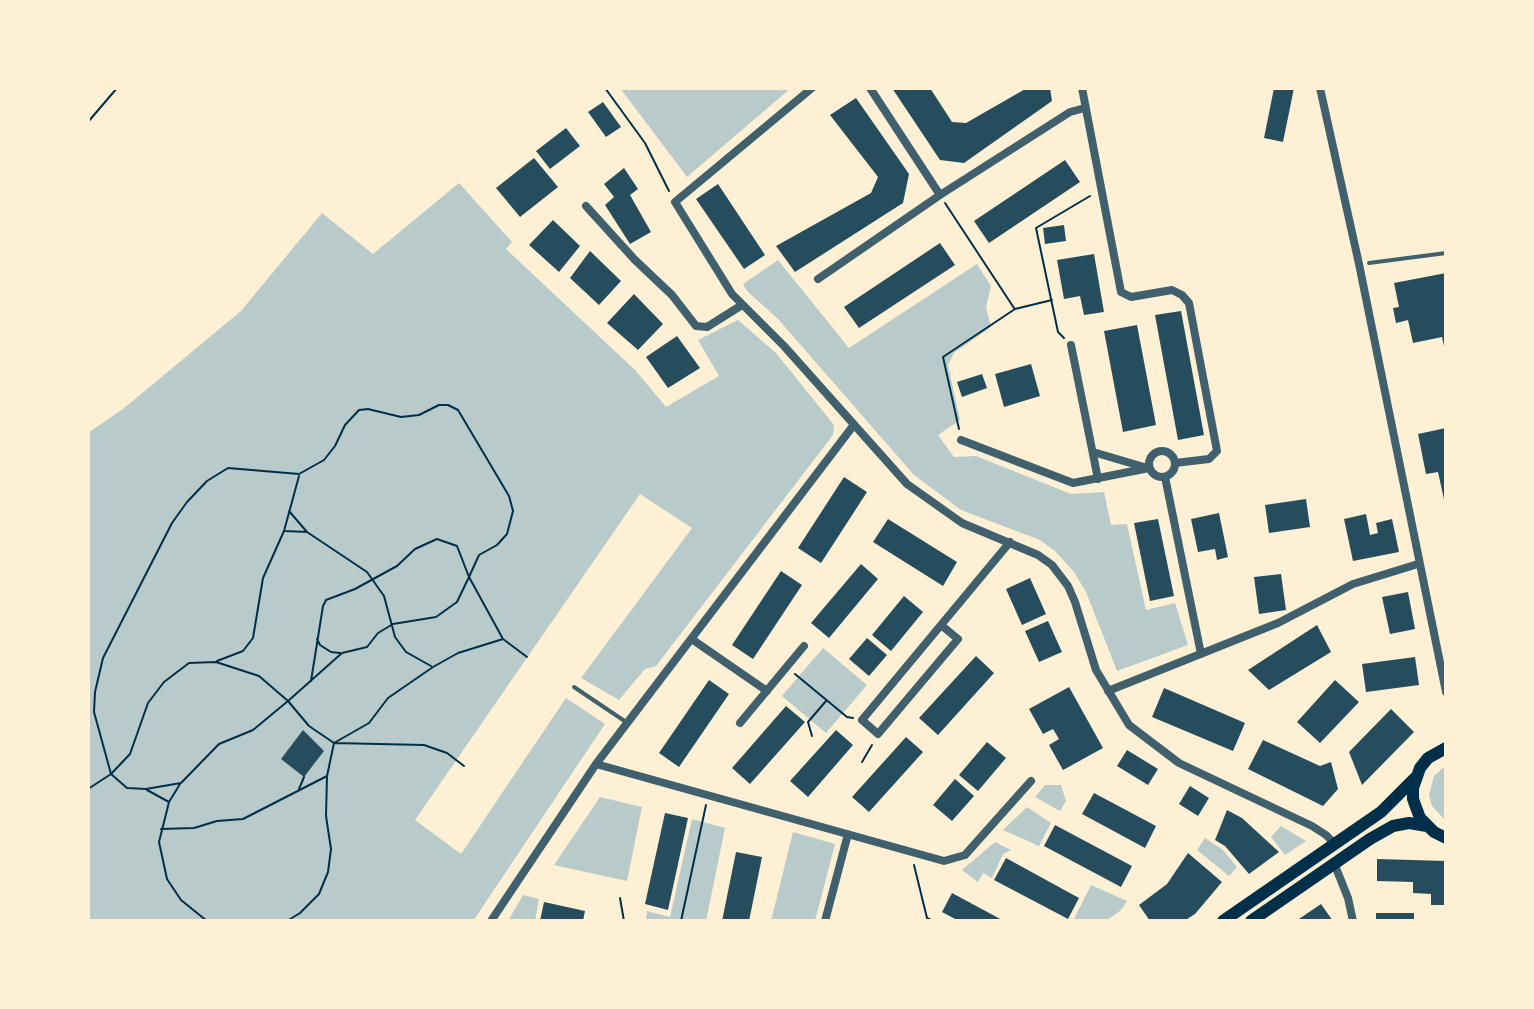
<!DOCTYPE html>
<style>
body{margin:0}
#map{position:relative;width:1534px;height:1009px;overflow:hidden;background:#fdf0d5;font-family:Quicksand,sans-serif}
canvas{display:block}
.frame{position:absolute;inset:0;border:90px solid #fdf0d5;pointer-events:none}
</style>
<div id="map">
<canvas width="1534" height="1009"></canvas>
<div class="frame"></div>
</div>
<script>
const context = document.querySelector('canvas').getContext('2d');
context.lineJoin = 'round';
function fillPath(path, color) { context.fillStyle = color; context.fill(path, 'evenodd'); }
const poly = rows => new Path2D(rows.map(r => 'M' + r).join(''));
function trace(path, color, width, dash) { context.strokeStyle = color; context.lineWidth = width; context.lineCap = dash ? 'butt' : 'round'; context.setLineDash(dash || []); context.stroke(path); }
const green = poly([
 [620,88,791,88,687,177],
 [459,183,512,242,506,249,636,371,666,407,719,376,698,340,738,320,776,353,834,425,833,435,656,666,645,669,619,700,581,678,692,528,640,494,415,820,461,854,566,698,605,724,473,921,88,921,88,433,123,409,241,311,322,213,373,254],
 [778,260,849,348,977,264,991,286,986,307,991,327,954,353,948,365,960,420,938,435,954,457,976,456,1071,494,1104,492,1111,525,1127,524,1146,610,1175,603,1188,645,1117,671,1086,592,1074,572,1056,552,1040,540,961,510,914,475,778,319,747,291,743,284],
 [823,648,867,685,826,733,782,696],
 [1446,765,1446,821,1432,806,1429,795,1434,776],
 [1045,785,1061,785,1066,801,1060,811,1035,797],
 [600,797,642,807,627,881,554,865],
 [1027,807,1051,823,1039,846,1003,830],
 [692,819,725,828,706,921,646,921,647,911,670,917],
 [1281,826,1306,841,1285,855,1271,837],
 [793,832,835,844,815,921,771,921],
 [1205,838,1223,850,1237,867,1229,876,1197,850],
 [995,842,1011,850,1003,854,992,878,983,873,978,882,962,870],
 [1091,885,1127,901,1121,910,1106,921,1073,921],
 [523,895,539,899,535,921,508,921]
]);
const building = poly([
 [892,88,930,88,952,122,966,123,1027,88,1050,88,1052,101,964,163,940,160],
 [1274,88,1294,88,1283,142,1264,138],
 [856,98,909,174,903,203,795,272,776,246,871,193,878,177,830,115],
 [603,102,621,127,606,137,588,112],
 [566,128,580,146,550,169,536,151],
 [534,158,558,187,520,217,496,188],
 [1065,160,1080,182,989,243,974,221],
 [624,168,638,189,630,195,651,232,630,244,605,205,614,197,604,184],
 [718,184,765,255,744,269,696,199],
 [553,220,580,246,559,272,529,245],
 [1064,225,1066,241,1045,244,1043,228],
 [940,243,955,265,859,328,844,307],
 [590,251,621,281,599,305,570,278],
 [1094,254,1104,312,1084,315,1080,296,1064,299,1057,260],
 [1446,273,1446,351,1445,351,1442,337,1413,343,1408,320,1396,323,1393,308,1399,307,1394,283],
 [634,294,663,324,638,350,607,323],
 [1181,311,1204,435,1178,440,1155,315],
 [1137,325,1156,425,1123,432,1104,331],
 [677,336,700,368,668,388,646,357],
 [1031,364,1040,396,1004,407,995,374],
 [982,374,987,388,962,397,957,382],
 [1446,428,1446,504,1445,504,1438,472,1426,474,1418,434],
 [844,477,867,492,821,563,798,548],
 [1306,499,1310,527,1269,533,1265,505],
 [1219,513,1228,557,1217,560,1215,549,1198,552,1191,519],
 [1366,514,1370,535,1378,533,1376,523,1392,519,1399,552,1353,561,1344,519],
 [888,519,957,562,943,586,873,542],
 [1158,519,1174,596,1150,601,1134,523],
 [861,564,878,579,829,638,811,623],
 [781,571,802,585,753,659,732,645],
 [1281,574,1286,610,1259,614,1254,577],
 [1030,578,1046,614,1022,625,1006,589],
 [1408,592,1415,629,1390,634,1382,597],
 [904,596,923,612,891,651,872,635],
 [1048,621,1062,652,1039,662,1025,631],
 [1317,625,1331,652,1269,690,1248,670],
 [867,638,887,655,869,676,849,659],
 [976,656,994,673,938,735,919,718],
 [1415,657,1419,685,1366,692,1362,664],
 [709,680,729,694,679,767,659,753],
 [1335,680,1359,702,1320,743,1297,722],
 [1069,687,1103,748,1063,770,1049,745,1059,739,1053,729,1043,734,1029,709],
 [1164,688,1245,723,1233,751,1152,717],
 [786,706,805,722,750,784,732,768],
 [1391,709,1414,732,1362,785,1349,752],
 [303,730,324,751,304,777,281,759],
 [836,730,853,745,808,797,790,781],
 [906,737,923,752,869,812,852,797],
 [1263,740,1320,766,1331,762,1338,789,1323,806,1248,769],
 [987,742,1006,758,978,791,959,775],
 [1127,750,1158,769,1148,785,1117,766],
 [955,779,974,796,952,821,933,805],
 [1190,786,1209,798,1198,816,1179,804],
 [1094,793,1156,826,1145,848,1082,814],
 [1227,810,1242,818,1279,852,1249,874,1225,846,1215,840],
 [665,813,688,818,668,910,645,904],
 [1055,825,1132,866,1121,887,1044,846],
 [736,852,762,857,749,921,722,921],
 [1188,853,1222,882,1195,914,1184,921,1150,921,1139,905,1167,884],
 [1006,858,1079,898,1068,919,994,880],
 [1377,859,1446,861,1446,905,1431,905,1431,894,1413,893,1413,882,1377,881],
 [952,893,1004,921,959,921,942,912],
 [544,902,585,911,583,921,540,921],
 [1321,904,1333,921,1296,921],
 [1376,913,1414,913,1414,921,1376,921]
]);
const path = poly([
 [605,88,645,143,669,191],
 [88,122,117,88],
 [945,203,1014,308],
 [1064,338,1058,332,1036,228,1090,196],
 [959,429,943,357,1015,309,1052,300],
 [289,511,307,532,367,572,384,596,395,637,406,652,431,666],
 [285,531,307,532],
 [317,639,320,645,331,652,340,653],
 [217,661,243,651,253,638,263,578,284,531,299,476],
 [795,674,847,717,853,718],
 [311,681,323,606,326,600,355,589,397,566,415,549,437,539,457,546,469,577,457,602,436,617,393,624,378,633,367,647,342,653,288,701,253,730,219,744,181,783,146,789,127,788,111,774,130,754,148,703,164,682,189,663,216,662,259,676,288,701,309,726,334,743,369,723,388,698,433,667,458,653,503,639],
 [812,736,808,722,826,701],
 [862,762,872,745],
 [88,789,111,774,94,712,95,692,103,658,172,523,187,502,207,481,228,468,299,474,324,460,335,446,345,425,359,410,368,409,401,417,419,415,439,405,448,405,458,410,509,496,513,511,507,534,497,545,479,555,469,577,503,639,527,657],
 [299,789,304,777],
 [147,790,169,802,159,842,167,879,181,900,207,921],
 [169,802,180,784],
 [161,829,194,828,217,821,243,819,327,776],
 [914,865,927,918,933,921],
 [620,898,624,921],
 [287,921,300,913,319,894,328,872,331,849,326,816,327,776,334,743,424,745,447,753,464,766],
 [681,921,706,805]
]);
const service = poly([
 [1369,263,1446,253],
 [574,687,626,722]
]);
const minor = poly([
 [812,88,675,202,732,294,784,346,907,484,962,523,1038,555,1052,565,1068,586,1075,602,1096,670,1129,725,1179,763,1312,826,1326,835,1335,844],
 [870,88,940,195],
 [1082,88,1121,292,1131,297,1172,290,1182,295,1189,303,1217,451,1209,459,1175,463],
 [1320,88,1359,264,1446,692],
 [586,206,635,260,672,295,696,326,707,327,742,305],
 [818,279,940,195,1070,112,1085,108],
 [1071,345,1098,479],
 [961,440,1073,483,1149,468],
 '1149 464a13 13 0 1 1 26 0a13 13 0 1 1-26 0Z',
 [1093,452,1144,467],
 [1165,477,1201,654],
 [941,625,958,639,878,734,862,720,1010,542],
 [693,640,767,691],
 [1108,691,1278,623,1353,584,1418,564],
 [740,723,804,646],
 [596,764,944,861,965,855,1031,781],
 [1334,863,1348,898,1353,921],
 [491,921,596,764,853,426],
 [825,921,848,834]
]);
const secondary = poly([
 [1446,748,1428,758,1420,768,1413,788,1413,799,1420,818,1434,832,1446,838],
 [1223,921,1381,812,1415,778],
 [1251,921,1370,839,1393,826,1409,823,1427,826]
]);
fillPath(green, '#b9caca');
fillPath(building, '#264d5e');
trace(path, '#003049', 2);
trace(service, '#3f606c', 4);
trace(minor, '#3f606c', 8);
trace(secondary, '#003049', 12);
</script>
